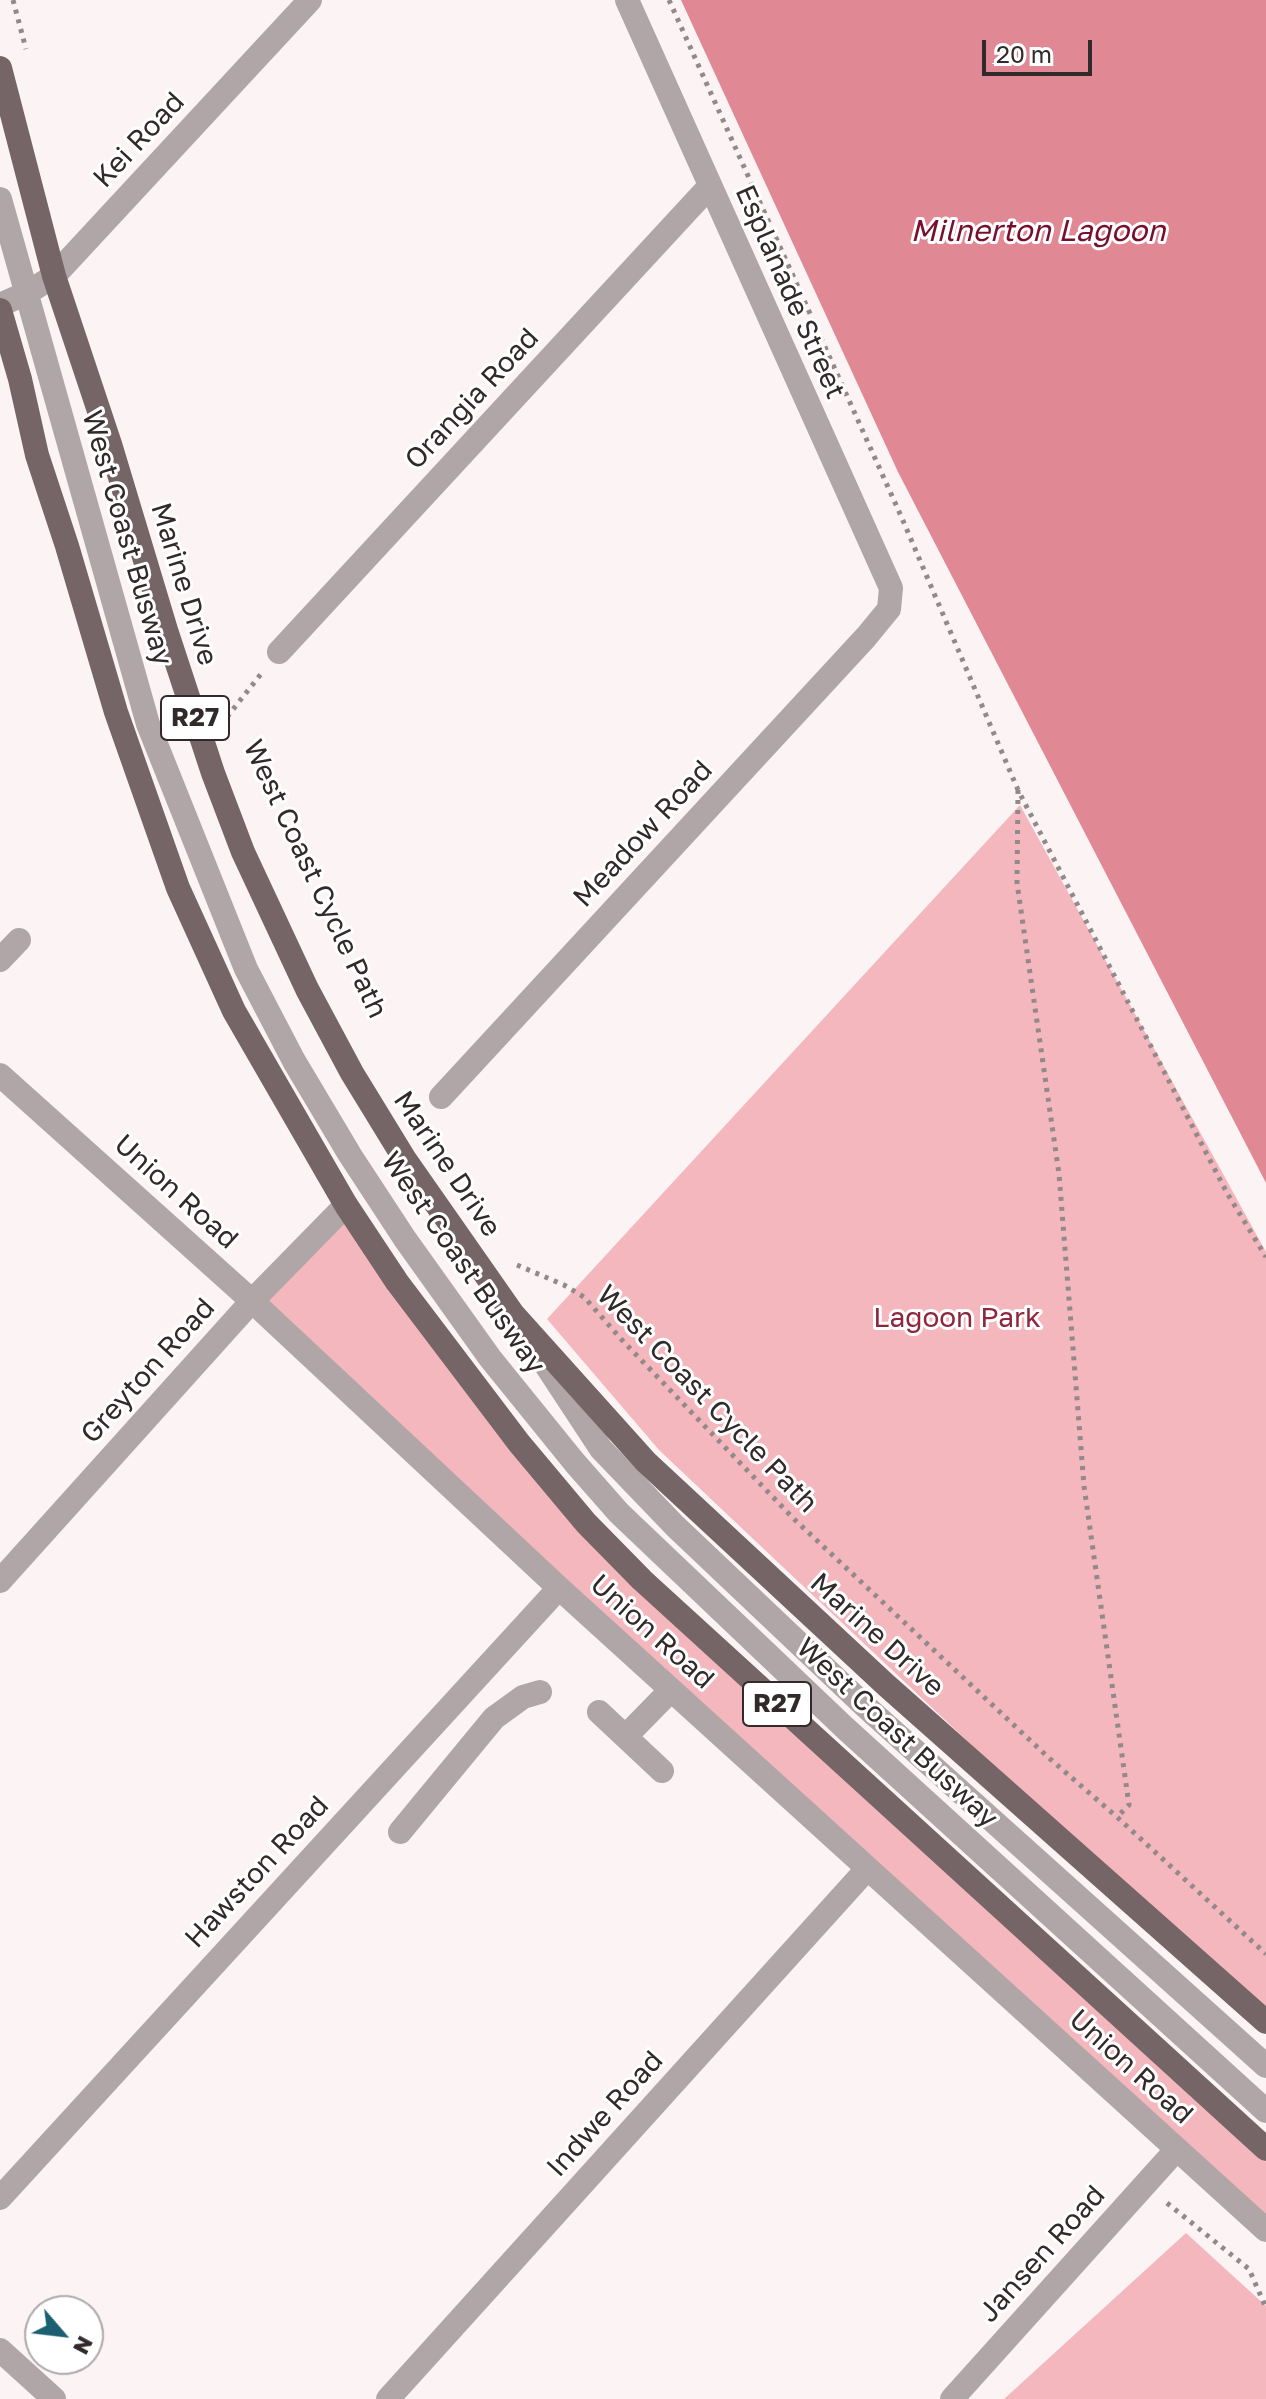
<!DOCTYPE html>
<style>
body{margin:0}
#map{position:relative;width:1266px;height:2399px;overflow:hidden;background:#fcf3f4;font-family:"Golos Text",sans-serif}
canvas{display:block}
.north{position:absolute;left:24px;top:2295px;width:80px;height:80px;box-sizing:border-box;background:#fff;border:2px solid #ada9aa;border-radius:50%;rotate:118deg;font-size:22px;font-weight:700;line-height:32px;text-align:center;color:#31292a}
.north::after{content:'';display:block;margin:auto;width:28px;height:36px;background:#1c5f72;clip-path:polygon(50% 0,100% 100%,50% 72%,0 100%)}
.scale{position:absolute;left:982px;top:40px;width:110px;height:36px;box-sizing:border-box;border:4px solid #31292a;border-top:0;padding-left:10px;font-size:24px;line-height:28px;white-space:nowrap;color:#31292a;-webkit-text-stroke:6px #fff;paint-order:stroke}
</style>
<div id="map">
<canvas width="1266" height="2399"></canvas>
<div class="north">N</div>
<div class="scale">20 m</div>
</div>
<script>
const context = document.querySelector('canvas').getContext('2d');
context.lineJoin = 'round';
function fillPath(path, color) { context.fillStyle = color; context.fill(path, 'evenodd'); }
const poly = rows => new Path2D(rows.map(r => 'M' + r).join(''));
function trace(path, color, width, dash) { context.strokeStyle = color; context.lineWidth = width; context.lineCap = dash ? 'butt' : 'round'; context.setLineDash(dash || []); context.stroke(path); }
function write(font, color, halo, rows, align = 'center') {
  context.font = font + ' "Golos Text",sans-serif'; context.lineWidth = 6; context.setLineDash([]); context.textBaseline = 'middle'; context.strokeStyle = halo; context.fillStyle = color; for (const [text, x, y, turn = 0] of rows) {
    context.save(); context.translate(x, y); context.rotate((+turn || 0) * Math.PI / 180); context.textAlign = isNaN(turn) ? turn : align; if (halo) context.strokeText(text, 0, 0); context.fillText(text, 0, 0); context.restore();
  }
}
const green = poly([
 [1020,805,1266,1252,1266,2023,659,1450,547,1319],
 [346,1205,586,1523,1266,2149,1266,2230,252,1301],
 [1186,2233,1266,2306,1266,2399,1004,2399]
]);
const water = poly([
 [681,0,1266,0,1266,1183,898,472]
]);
const path = poly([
 [13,0,26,49],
 [669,0,901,516,1018,790,1227,1193,1266,1257],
 [227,717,261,674],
 [1018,790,1017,883,1059,1174,1084,1486,1129,1805,1117,1817],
 [517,1265,564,1285,584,1297,621,1339,794,1519,1049,1758,1117,1817,1266,1954],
 [1167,2203,1249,2269,1266,2308]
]);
const minor = poly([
 [0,199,148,724,246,969,294,1061,350,1155,405,1239,490,1358,575,1463,619,1513,845,1728,1266,2111],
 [0,305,27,293,54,276,310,0],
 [279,652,709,187],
 [0,960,19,940],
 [0,1075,252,1301,559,1588,1266,2230],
 [441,1097,866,637,889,609,891,588,627,0],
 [538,1353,601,1449,675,1526,865,1706,1266,2066],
 [0,1581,252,1301,346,1205],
 [599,1712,662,1771],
 [626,1736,671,1690],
 [400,1832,494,1718,523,1697,540,1692],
 [0,2198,559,1588],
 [0,2350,54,2399],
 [388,2399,867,1869],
 [952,2399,1177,2149]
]);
const major = poly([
 [0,68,54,276,110,444,166,630,213,773,243,852,307,989,352,1073,404,1158,513,1314,646,1462,886,1685,1266,2022],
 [0,310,20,379,37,455,67,546,116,712,178,888,234,1011,346,1205,397,1282,519,1443,586,1523,642,1580,1266,2149]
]);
const shields = [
 [195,718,68],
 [777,1704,68]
];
const shieldNames = [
 ["R27",195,718],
 ["R27",777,1704]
];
const streetNames = [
 ["Kei Road",139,140,-47],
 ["Esplanade Street",790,292,66],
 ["Orangia Road",472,399,-47],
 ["West Coast Busway",127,538,74],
 ["Marine Drive",184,584,73],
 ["Meadow Road",643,834,-47],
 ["West Coast Cycle Path",315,879,65],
 ["Marine Drive",447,1164,56],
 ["Union Road",176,1192,42],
 ["West Coast Busway",463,1263,55],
 ["Greyton Road",148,1371,-48],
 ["West Coast Cycle Path",707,1399,46],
 ["Union Road",652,1632,42],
 ["Marine Drive",877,1635,42],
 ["West Coast Busway",897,1733,43],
 ["Hawston Road",257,1872,-47],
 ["Union Road",1131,2067,42],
 ["Indwe Road",605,2114,-48],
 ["Jansen Road",1042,2254,-48]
];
const parkNames = [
 ["Lagoon Park",957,1318]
];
const waterNames = [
 ["Milnerton Lagoon",1038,231]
];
fillPath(green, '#f3b7bd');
fillPath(water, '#e08994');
trace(path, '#92898a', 5, [4, 6]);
trace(minor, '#b0a6a7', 24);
trace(major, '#756566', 24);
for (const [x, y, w] of shields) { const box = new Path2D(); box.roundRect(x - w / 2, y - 22, w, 44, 6); context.fillStyle = '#fff'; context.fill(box); trace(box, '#31292a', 2); }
write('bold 26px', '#31292a', null, shieldNames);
write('28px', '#31292a', '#fff', streetNames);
write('28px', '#8d263e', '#fff', parkNames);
write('italic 30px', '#780e2d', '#fff', waterNames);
</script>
